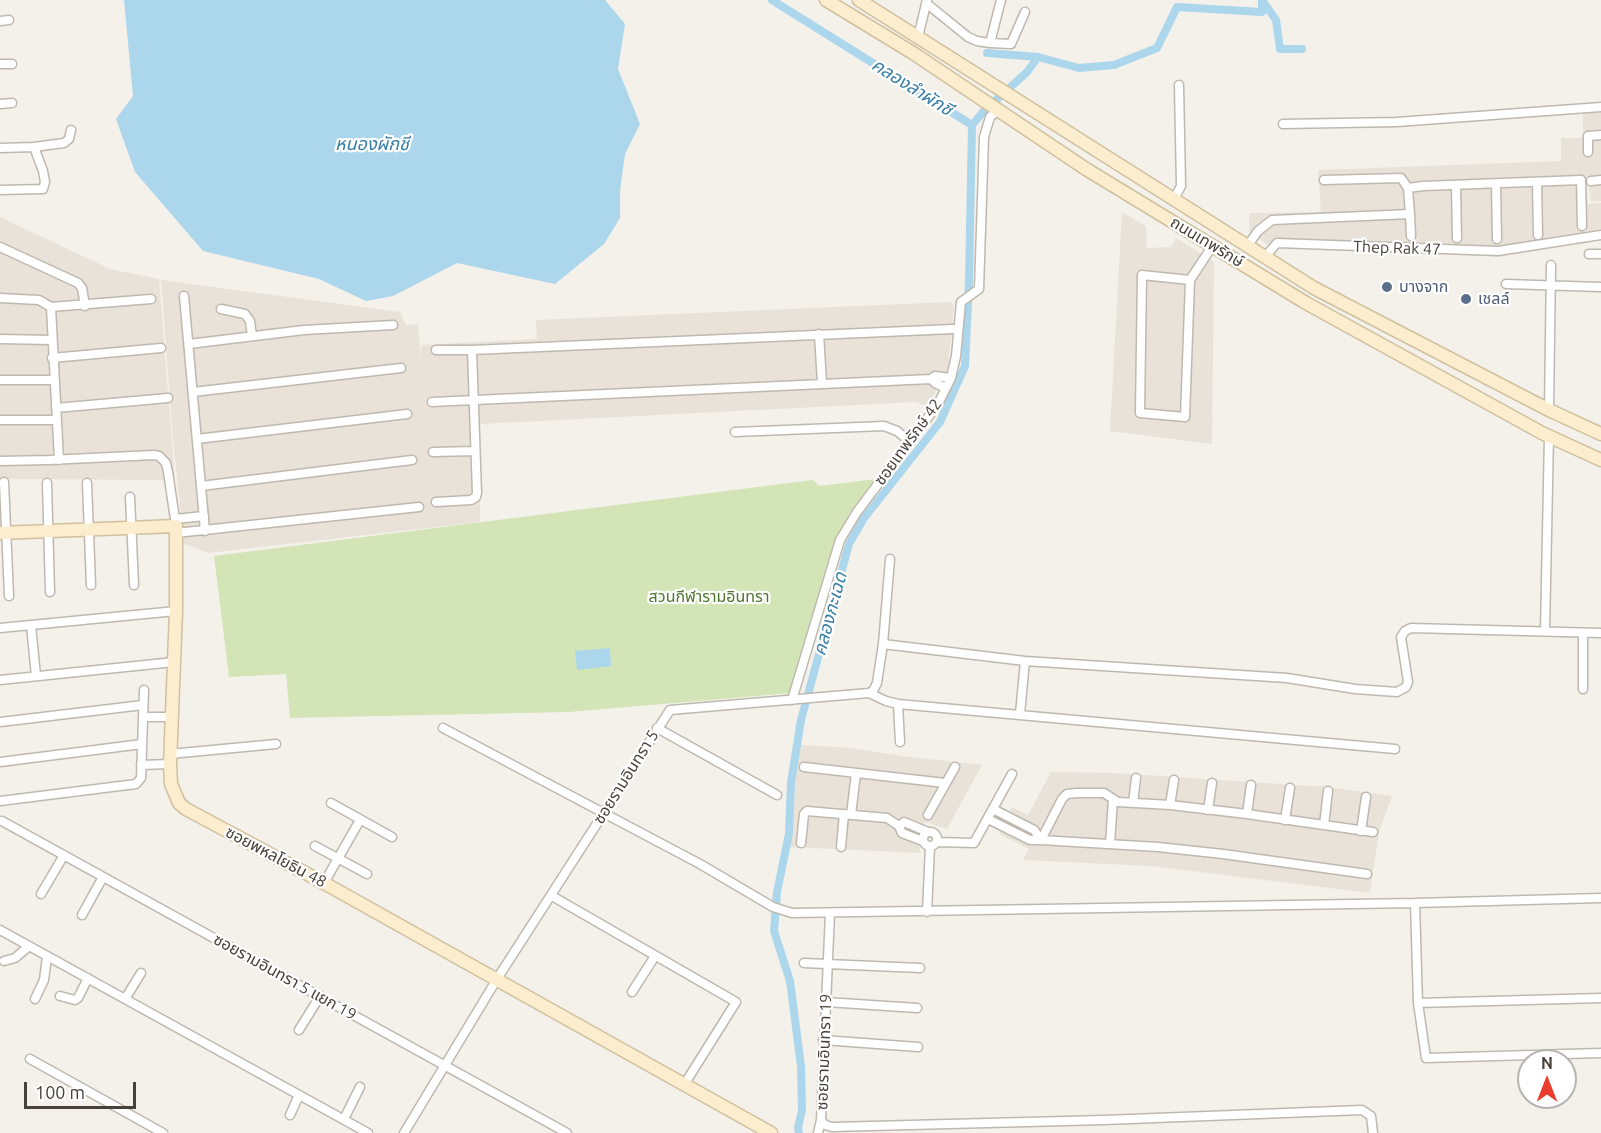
<!DOCTYPE html>
<meta charset="utf-8">
<style>
body{margin:0}
#map{position:relative;width:1601px;height:1133px;overflow:hidden;background:#f4f1eb;font-family:Ubuntu,sans-serif}
canvas{display:block}
.north{position:absolute;left:1517px;top:1049px;width:60px;height:60px;box-sizing:border-box;background:#fff;border:2px solid #b6b3b0;border-radius:50%;rotate:0deg;font-size:16px;font-weight:700;line-height:24px;text-align:center;color:#484139}
.north::after{content:'';display:block;margin:auto;width:21px;height:27px;background:#ea3c2c;clip-path:polygon(50% 0,100% 100%,50% 72%,0 100%)}
.scale{position:absolute;left:24px;top:1082px;width:112px;height:27px;box-sizing:border-box;border:3px solid #484139;border-top:0;padding-left:8px;font-size:18px;line-height:21px;white-space:nowrap;color:#484139;-webkit-text-stroke:4px #fff;paint-order:stroke}
</style>
<div id="map">
<canvas width="1601" height="1133"></canvas>
<div class="north">N</div>
<div class="scale">100 m</div>
</div>
<script>
const context = document.querySelector('canvas').getContext('2d');
context.lineJoin = 'round';
function fillPath(path, color) { context.fillStyle = color; context.fill(path, 'evenodd'); }
const poly = rows => new Path2D(rows.map(r => 'M' + r).join(''));
function trace(path, color, width, dash) { context.strokeStyle = color; context.lineWidth = width; context.lineCap = dash ? 'butt' : 'round'; context.setLineDash(dash || []); context.stroke(path); }
function write(font, color, halo, rows, align = 'center') {
  context.font = font + ' Ubuntu,"Noto Sans Thai",sans-serif'; context.lineWidth = 4.5; context.setLineDash([]); context.textBaseline = 'middle'; context.strokeStyle = halo; context.fillStyle = color; for (const [text, x, y, turn = 0] of rows) {
    context.save(); context.translate(x, y); context.rotate((+turn || 0) * Math.PI / 180); context.textAlign = isNaN(turn) ? turn : align; if (halo) context.strokeText(text, 0, 0); context.fillText(text, 0, 0); context.restore();
  }
}
const residential = poly([
 [1601,110,1601,201,1591,201,1586,172,1588,204,1601,203,1601,229,1498,246,1277,240,1269,246,1249,232,1249,213,1321,212,1318,170,1561,161,1561,138,1583,138,1583,112],
 [1122,212,1146,226,1147,248,1171,247,1176,238,1214,262,1212,444,1110,431],
 [0,217,110,269,159,279,175,480,0,479],
 [161,280,400,312,406,325,418,324,421,359,421,345,537,339,536,320,949,302,954,304,948,367,928,407,916,402,480,424,480,522,208,553,184,544,173,439],
 [801,745,852,748,902,756,982,765,947,829,925,822,916,844,919,846,920,853,790,847,793,834,795,783],
 [1051,772,1116,773,1327,787,1392,796,1379,832,1370,893,1151,866,1023,860,1029,849,999,834,1012,807,1028,815]
]);
const green = poly([
 [876,479,849,514,838,538,792,693,569,712,290,718,286,674,229,677,214,556,813,480,819,486]
]);
const water = poly([
 [124,0,605,0,625,24,618,69,640,124,625,154,620,191,620,218,604,244,555,284,457,263,393,296,366,301,319,279,203,251,135,172,116,119,133,96],
 [610,648,611,666,577,670,575,651]
]);
const canal = poly([
 [772,0,972,125,983,112,1027,72,1038,57],
 [1262,0,1276,20,1280,49,1302,49],
 [987,53,1038,57,1079,68,1114,65,1157,48,1177,7,1262,12,1262,0],
 [799,1133,798,1128,802,1110,801,1066,790,981,774,931,777,892,789,834,791,783,801,720,849,544,864,518,940,422,965,366,969,281,972,125]
]);
const street = poly([
 [926,3,968,37,977,41,990,43,1011,44,1025,12],
 [0,21,9,20],
 [918,37,927,0],
 [990,43,1001,0],
 [0,64,12,64],
 [0,104,12,103],
 [1283,124,1397,122,1601,107],
 [0,148,34,147,64,143,69,139,71,130],
 [1588,152,1588,136,1601,135],
 [1324,180,1401,178,1408,188],
 [1591,181,1601,180],
 [1537,182,1538,235],
 [1496,184,1497,239],
 [1456,185,1457,238],
 [0,190,43,189,45,182,43,171,34,147],
 [1174,199,1181,186,1179,85],
 [1410,214,1411,236],
 [1248,245,1258,231,1272,220,1410,214,1408,188,1423,186,1581,180,1582,226],
 [0,247,78,283,82,288,85,306],
 [1589,254,1601,254],
 [1265,257,1277,243,1498,251,1601,235],
 [1190,280,1142,275,1140,413,1185,417,1190,280,1213,245],
 [1506,284,1601,287],
 [184,296,205,531],
 [0,298,39,300,51,307,151,299],
 [51,307,59,460],
 [221,309,245,314,250,321,252,336],
 [819,334,822,383],
 [0,339,51,340],
 [189,344,304,330,393,325],
 [436,350,472,350,953,329],
 [52,358,161,348],
 [931,379,935,383,946,388],
 [0,380,54,380],
 [193,392,401,368],
 [432,402,931,379,935,376,951,378],
 [56,408,168,398],
 [1549,410,1551,265],
 [0,420,57,420],
 [735,432,884,426,897,431,909,441],
 [197,439,407,414],
 [433,452,475,451],
 [0,461,49,460,154,455,159,456,166,463,168,472,176,526],
 [4,482,9,596],
 [47,483,50,592],
 [87,483,91,585],
 [201,486,412,460],
 [130,497,134,585],
 [436,502,471,500,476,497,477,493,472,350],
 [175,519,204,516],
 [176,533,419,507],
 [31,625,36,676],
 [0,628,176,611],
 [1545,631,1549,436],
 [883,644,1025,661,1287,678,1355,689,1397,692,1406,687,1408,682,1401,637,1405,631,1411,628,1601,633],
 [0,680,174,662],
 [1583,689,1583,633],
 [869,693,886,701,898,704,1395,749],
 [792,700,840,540,857,512,938,404,951,378,956,356,961,302,979,289,984,137,990,117,997,111],
 [898,704,900,742],
 [1020,714,1025,661],
 [143,717,172,717],
 [0,722,143,705],
 [443,728,700,864,773,907,792,913,1415,903,1601,898],
 [657,728,777,795],
 [170,754,276,744],
 [0,762,142,744],
 [141,765,170,764],
 [804,767,945,783],
 [0,801,136,784,141,778,144,690],
 [331,803,392,837],
 [1133,803,1136,778],
 [1170,805,1174,780],
 [993,809,1034,830,1041,840],
 [1208,810,1212,783],
 [1247,814,1251,785],
 [851,815,856,773],
 [928,815,955,767],
 [988,819,1030,840,1041,840],
 [1285,820,1290,788],
 [2,821,567,1133],
 [1324,825,1328,791],
 [899,826,904,822,928,832],
 [1361,831,1366,797],
 '923 839a7 7 0 1 1 14 0a7 7 0 1 1-14 0Z',
 [937,842,974,843,1012,774],
 [801,843,804,814,807,811,887,818,899,826,902,833,923,841],
 [1110,844,1113,799],
 [315,846,367,874],
 [841,847,844,814],
 [1367,874,1223,854,1158,847,1041,840,1062,799,1067,794,1076,793,1104,793,1118,802,1170,805,1247,814,1373,832],
 [324,883,360,820],
 [41,894,64,855],
 [552,896,736,1002,684,1085],
 [1415,903,1418,1003,1426,1058,1601,1053],
 [927,912,930,846],
 [82,915,103,877],
 [0,930,368,1133],
 [4,961,15,958,29,946],
 [804,963,920,968],
 [632,992,655,956],
 [60,996,75,1000,78,998,88,978],
 [35,999,44,980,47,957],
 [125,999,141,973],
 [826,1002,917,1008],
 [1418,1003,1601,998],
 [299,1030,320,996],
 [823,1040,918,1047],
 [30,1059,163,1133],
 [290,1115,299,1095],
 [344,1119,360,1087],
 [821,1120,825,1125,832,1127,1104,1120,1362,1110,1371,1116,1373,1133],
 [404,1133,497,979,670,710,869,693,873,691,877,683,883,644,890,559],
 [818,1133,821,1120,830,913]
]);
const secondary = poly([
 [826,0,913,53,1086,169,1306,303,1542,433,1601,460],
 [859,0,1314,288,1549,410,1601,434],
 [0,533,176,526,176,611,170,764,171,784,179,803,186,809,324,883,771,1133]
]);
const markers = [
 [1387,287,6,"#5c6f8a"],
 [1466,299,6,"#5c6f8a"]
];
const streetNames = [
 ["ถนนเทพรักษ์",1207,242,31],
 ["Thep Rak 47",1397,248,2],
 ["ซอยเทพรักษ์ 42",908,442,-54],
 ["ซอยรามอินทรา 5",626,777,-58],
 ["ซอยพหลโยธิน 48",276,857,28],
 ["ซอยรามอินทรา 5 แยก 19",285,977,29],
 ["ซอยรามอินทรา 19",824,1052,-88]
];
const serviceNames = [
 ["บางจาก",1399,287],
 ["เชลล์",1478,299]
];
const parkNames = [
 ["สวนกีฬารามอินทรา",709,597]
];
const waterNames = [
 ["คลองลำผักชี",912,87,32],
 ["หนองผักชี",372,144],
 ["คลองกะเฉด",830,614,-75]
];
fillPath(residential, '#e8e2d9');
fillPath(green, '#d3e5b7');
fillPath(water, '#acd6ec');
trace(canal, '#acd6ec', 8);
trace(street, '#bfb8ae', 11);
trace(secondary, '#d0c09e', 15);
trace(street, '#fff', 8);
trace(secondary, '#fbedce', 12);
for (const [x, y, r, color] of markers) { const dot = new Path2D(); dot.arc(x, y, r, 0, 2 * Math.PI); context.fillStyle = color; context.fill(dot); trace(dot, '#fff', 2); }
write('16px', '#484139', '#fff', streetNames);
write('16px', '#4e5e75', '#fff', serviceNames, 'left');
write('16px', '#4f7630', '#fff', parkNames);
write('italic 18px', '#377da5', '#fff', waterNames);
</script>
